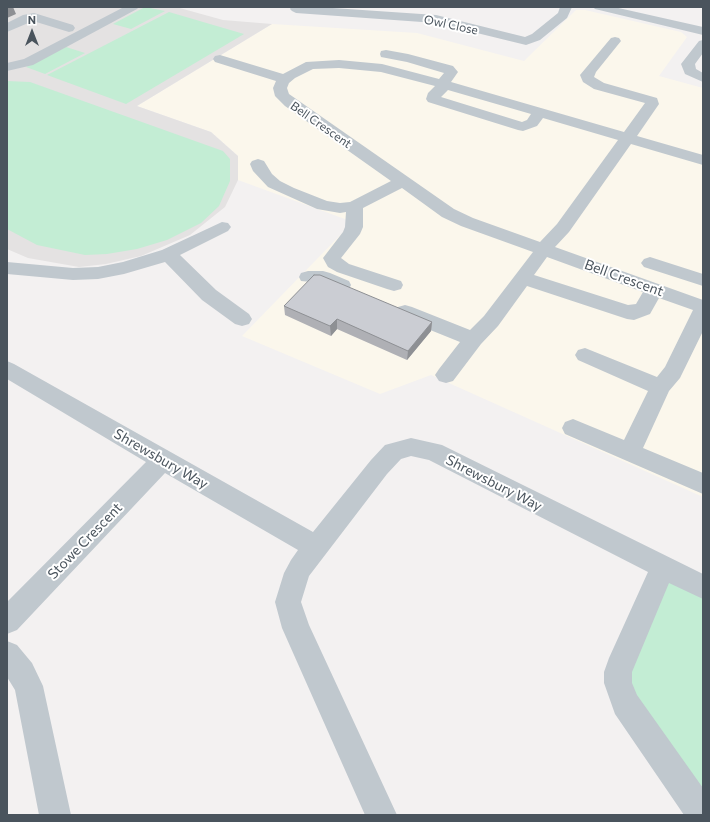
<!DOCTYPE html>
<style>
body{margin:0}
#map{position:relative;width:710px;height:822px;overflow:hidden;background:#f3f1f1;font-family:Commissioner,sans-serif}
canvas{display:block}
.frame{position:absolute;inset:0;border:8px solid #4a545d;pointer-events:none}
.north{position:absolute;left:12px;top:12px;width:40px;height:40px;-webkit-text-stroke:3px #fff;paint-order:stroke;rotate:0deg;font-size:11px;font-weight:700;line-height:16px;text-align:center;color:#4a545d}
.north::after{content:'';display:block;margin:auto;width:14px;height:18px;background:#4a545d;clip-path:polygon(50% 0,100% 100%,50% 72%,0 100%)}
</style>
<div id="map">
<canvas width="710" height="822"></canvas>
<div class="frame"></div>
<div class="north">N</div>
</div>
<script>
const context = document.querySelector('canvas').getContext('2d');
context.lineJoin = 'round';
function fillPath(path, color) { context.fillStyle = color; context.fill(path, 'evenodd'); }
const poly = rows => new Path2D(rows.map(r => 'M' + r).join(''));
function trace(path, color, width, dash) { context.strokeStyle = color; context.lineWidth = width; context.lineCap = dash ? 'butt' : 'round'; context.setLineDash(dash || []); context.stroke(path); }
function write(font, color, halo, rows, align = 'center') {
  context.font = font + ' Commissioner,sans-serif'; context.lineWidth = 4; context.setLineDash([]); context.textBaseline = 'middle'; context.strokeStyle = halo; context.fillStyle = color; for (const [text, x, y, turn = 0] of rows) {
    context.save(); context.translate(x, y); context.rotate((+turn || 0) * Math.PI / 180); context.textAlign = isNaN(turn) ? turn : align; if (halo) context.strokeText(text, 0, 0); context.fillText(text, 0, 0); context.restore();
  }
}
const commercial = poly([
 [576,10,585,10,681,32,687,37,659,76,703,88,703,497,431,375,380,394,242,336,353,222,238,180,238,156,211,132,137,106,272,24,417,33,524,61]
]);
const education = poly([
 [7,7,176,7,223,20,272,24,137,106,211,132,238,156,238,180,225,207,190,235,141,256,106,264,79,267,28,258,7,249]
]);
const green = poly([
 [145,7,165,11,131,29,113,24],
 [169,12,244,34,126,104,47,75],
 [66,47,85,53,45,74,26,67],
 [7,81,30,82,223,151,230,159,230,181,219,206,201,223,167,240,137,249,107,254,85,255,37,245,7,229],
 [663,567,703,587,703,815,625,704,623,658]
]);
const minor = poly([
 [124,7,139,7,137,9,33,65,7,71,7,63,24,59,124,7],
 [291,7,318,7,436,15,525,37,532,34,558,13,560,7,572,7,567,18,540,40,526,45,436,23,296,13,292,11,290,9,291,7],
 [593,7,614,7,703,27,703,35,595,9,593,7],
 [34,13,73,25,75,28,73,31,69,32,33,21,7,32,7,23,23,15,34,13],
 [615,37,619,38,621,41,596,72,594,77,604,83,657,98,659,104,637,136,703,155,703,165,631,144,569,232,555,247,703,300,703,331,680,378,669,391,643,448,703,473,703,494,565,434,562,428,565,422,573,419,624,440,648,391,578,360,575,355,578,350,585,348,657,377,665,367,693,310,659,298,650,314,634,320,627,319,527,286,498,326,481,344,453,381,446,383,439,381,435,375,439,369,460,342,398,317,395,312,398,307,405,305,412,307,470,330,484,316,533,252,461,226,442,217,402,188,363,208,363,227,360,234,341,258,349,264,401,281,403,285,401,289,394,291,387,289,337,272,328,267,323,258,343,232,345,227,346,212,340,213,317,209,268,187,253,171,250,164,252,161,258,159,264,161,272,174,280,181,294,188,327,201,340,203,350,202,391,181,285,106,275,96,273,88,276,81,215,62,213,59,215,56,220,55,283,74,306,62,339,60,382,64,439,79,444,73,407,62,381,57,380,54,381,51,386,50,408,54,453,66,458,72,451,82,624,132,645,103,594,89,583,82,580,75,611,38,615,37],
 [339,68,381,72,435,86,428,93,426,99,428,102,518,130,523,131,537,126,543,118,618,140,557,224,540,242,473,218,454,209,289,94,287,88,289,83,295,78,313,69,339,68],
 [448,90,531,114,527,120,522,122,441,97,448,90],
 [547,257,643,292,636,304,628,305,534,275,547,257],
 [703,40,703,53,695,64,696,69,703,73,703,82,685,74,681,64,699,41,703,40],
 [222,222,228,223,231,227,228,231,180,255,216,290,249,314,252,319,249,324,242,326,235,324,202,300,165,262,124,274,98,279,73,280,7,274,7,262,73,268,98,267,123,262,162,250,222,222],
 [650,257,703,274,703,286,644,267,641,263,644,259,650,257],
 [308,271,323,271,330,273,349,281,351,285,349,289,342,291,321,283,301,281,299,277,301,273,308,271],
 [7,361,14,364,313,532,371,460,385,445,411,438,442,445,703,574,703,599,669,583,632,672,632,683,637,695,703,788,703,815,684,815,615,714,604,683,604,672,609,658,648,572,429,460,411,456,401,459,387,474,309,576,301,602,309,625,397,815,365,815,282,628,275,602,284,573,291,560,298,550,165,473,17,630,7,634,7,602,146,462,7,379,7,361],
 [7,641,17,645,32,663,43,686,71,815,39,815,15,690,7,677,7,641]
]);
const wall = poly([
 [284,306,432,322,431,331,407,360,337,329,331,336,285,315]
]);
const shadedWall = poly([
 [7,7,13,7,16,14,7,18],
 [337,319,337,329,331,336,330,326],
 [432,322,431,331,407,360,408,351]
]);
const building = poly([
 [314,275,320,275,432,322,408,351,337,319,330,326,284,306,314,275]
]);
const farStreetnames = [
 ["Owl Close",451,25,12],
 ["Bell Crescent",321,125,35]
];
const streetNames = [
 ["Bell Crescent",624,278,20],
 ["Shrewsbury Way",161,459,30],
 ["Shrewsbury Way",494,483,27],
 ["Stowe Crescent",85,541,-46]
];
fillPath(commercial, '#fbf7ec');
fillPath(education, '#e4e2e2');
fillPath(green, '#c3edd4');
fillPath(minor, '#c0c8ce');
fillPath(wall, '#afb0b5');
fillPath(shadedWall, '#8e9094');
fillPath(building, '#cbcdd3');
trace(building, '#8e9094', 1);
write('12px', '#4a545d', '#fff', farStreetnames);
write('14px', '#4a545d', '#fff', streetNames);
</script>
